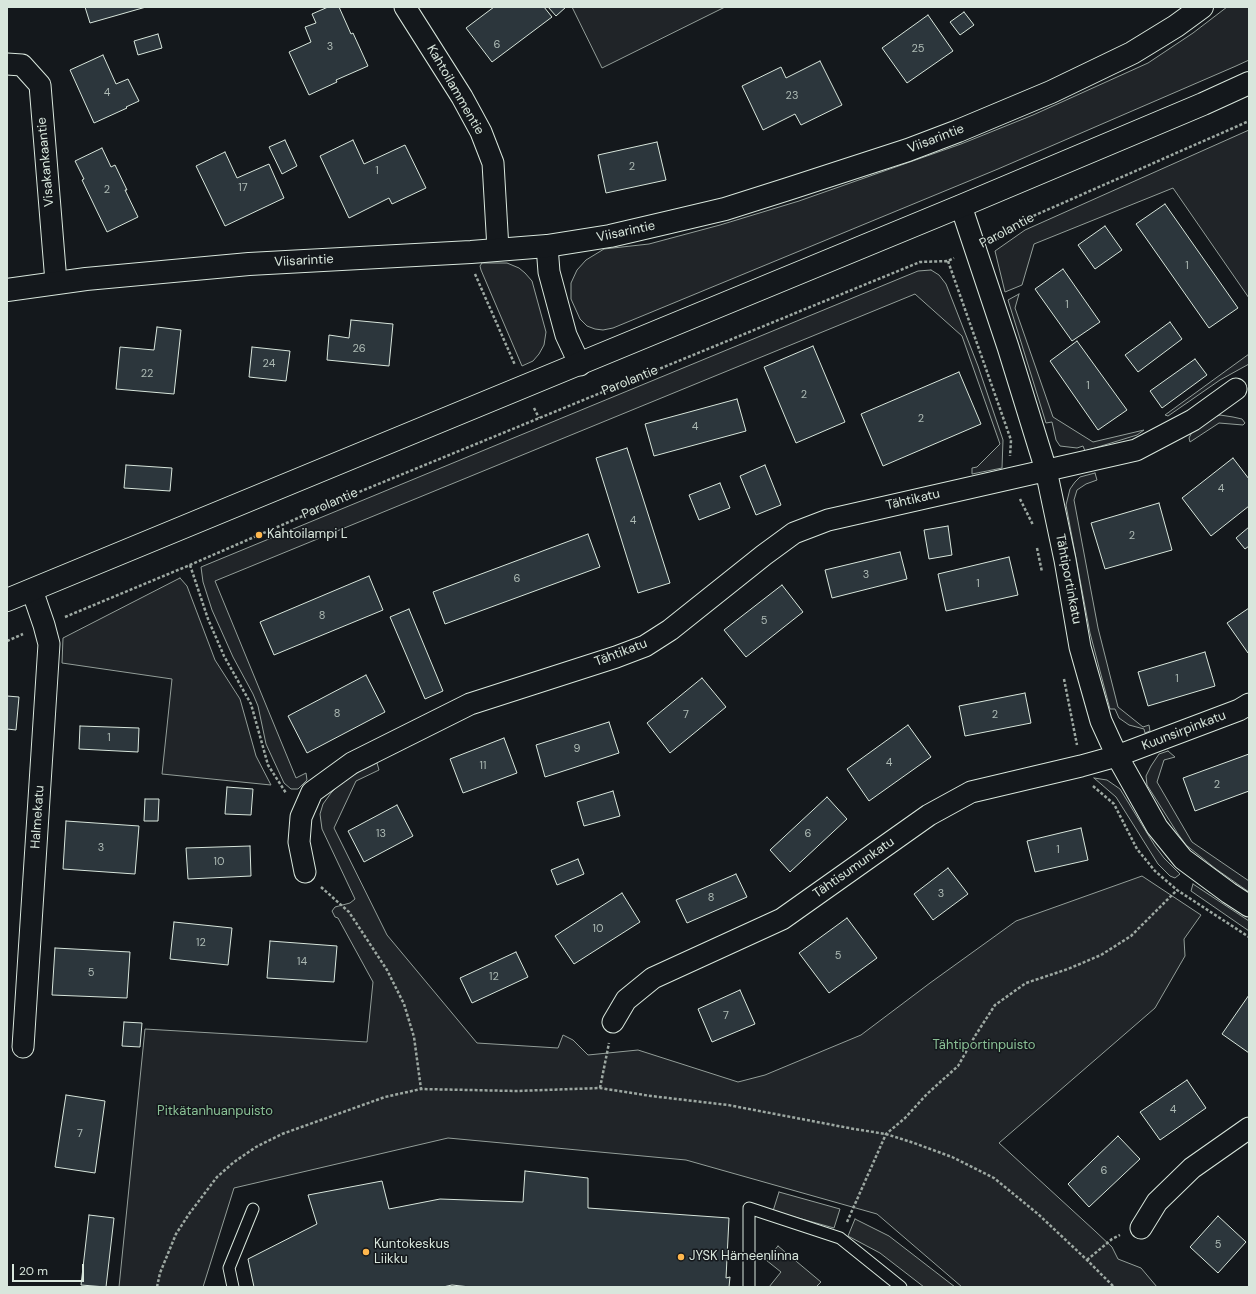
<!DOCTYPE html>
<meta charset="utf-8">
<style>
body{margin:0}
#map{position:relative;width:1256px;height:1294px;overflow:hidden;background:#14181c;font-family:"DM Sans",sans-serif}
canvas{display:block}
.frame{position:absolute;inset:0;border:8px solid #d8e6dc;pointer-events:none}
.scale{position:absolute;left:12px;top:1264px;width:72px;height:18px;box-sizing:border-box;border:2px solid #d8e6dc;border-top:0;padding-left:5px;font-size:12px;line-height:14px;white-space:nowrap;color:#d8e6dc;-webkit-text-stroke:3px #14181c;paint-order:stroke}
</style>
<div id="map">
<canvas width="1256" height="1294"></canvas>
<div class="frame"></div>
<div class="scale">20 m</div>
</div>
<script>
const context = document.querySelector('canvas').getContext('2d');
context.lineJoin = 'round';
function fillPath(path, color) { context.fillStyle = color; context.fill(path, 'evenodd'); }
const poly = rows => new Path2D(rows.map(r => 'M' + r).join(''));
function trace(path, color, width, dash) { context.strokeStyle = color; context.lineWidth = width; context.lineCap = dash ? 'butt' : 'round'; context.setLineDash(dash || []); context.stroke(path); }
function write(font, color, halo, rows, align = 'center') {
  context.font = font + ' "DM Sans",sans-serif'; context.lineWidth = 3; context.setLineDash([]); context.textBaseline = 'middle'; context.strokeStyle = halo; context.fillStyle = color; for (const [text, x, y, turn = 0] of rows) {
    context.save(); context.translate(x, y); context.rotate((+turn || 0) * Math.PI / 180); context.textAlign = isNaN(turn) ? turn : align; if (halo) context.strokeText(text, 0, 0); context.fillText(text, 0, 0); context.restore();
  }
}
const green = poly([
 [572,7,725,7,602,68,572,7],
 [1227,7,1249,7,1249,60,1236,66,998,169,613,328,603,330,595,329,587,326,580,319,571,299,571,283,577,270,586,260,604,249,649,244,720,225,799,201,961,144,1033,115,1148,63,1193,33,1227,7],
 [1249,130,1249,298,1173,188,1034,244,1022,285,1005,292,995,251,1025,230,1249,130],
 [482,263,507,263,519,268,525,273,532,281,546,332,544,345,539,354,533,361,522,366,481,270,480,266,482,263],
 [931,270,939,275,946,284,978,366,1003,440,1002,468,972,474,972,468,977,467,1000,444,962,336,915,294,215,581,296,778,306,773,307,780,298,789,291,789,284,783,266,744,258,706,253,694,233,657,212,610,203,582,201,567,918,271,931,270],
 [1019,294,1015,308,1053,417,1093,442,1144,430,1137,435,1085,451,1083,446,1077,448,1060,446,1056,440,1052,422,1046,423,1008,300,1019,294],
 [1249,354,1249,364,1220,380,1168,416,1165,415,1249,354],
 [1220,415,1233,417,1242,419,1245,423,1243,425,1219,423,1190,442,1189,438,1192,432,1200,425,1212,418,1220,415],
 [1095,473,1097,480,1086,484,1077,490,1074,500,1098,628,1118,707,1143,727,1149,725,1150,731,1145,733,1144,729,1129,725,1119,718,1115,709,1110,709,1090,633,1066,505,1070,489,1075,482,1080,477,1095,473],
 [180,578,187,586,215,660,240,699,256,756,271,785,162,774,172,679,62,663,63,638,180,578],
 [1168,751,1175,757,1164,760,1157,782,1192,842,1249,881,1249,892,1216,869,1186,845,1178,834,1147,785,1146,776,1151,766,1159,754,1168,751],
 [377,763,379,770,356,781,334,828,387,935,477,1043,558,1048,563,1035,573,1040,588,1055,638,1050,738,1082,765,1075,861,1035,930,983,1016,921,1142,876,1201,915,1184,939,1185,956,1155,1008,999,1143,1095,1231,1112,1247,1118,1259,1141,1268,1157,1287,962,1287,877,1214,686,1160,448,1138,234,1188,203,1287,119,1287,145,1029,367,1042,373,982,338,918,335,917,332,911,335,907,350,903,355,899,322,829,320,814,323,804,331,793,339,785,351,776,377,763],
 [1094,778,1107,780,1120,789,1155,846,1164,858,1180,874,1175,878,1170,876,1158,864,1116,797,1094,778],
 [1193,884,1249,921,1249,931,1191,891,1193,884]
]);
const parking = poly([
 [779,1192,840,1209,834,1228,773,1211,779,1192],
 [855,1219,889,1236,955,1287,924,1287,880,1253,848,1236,855,1219],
 [778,1246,821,1282,816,1287,769,1287,781,1272,766,1260,778,1246]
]);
const building = poly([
 [85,7,146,7,90,23,85,7],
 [328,7,339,7,351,34,353,33,368,66,336,80,337,82,309,95,289,52,311,42,305,27,316,23,312,14,328,7],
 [494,7,544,7,552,17,492,62,466,28,494,7],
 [548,7,566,7,556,16,548,7],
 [964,12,974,25,960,35,950,22,964,12],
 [928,15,953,51,907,83,882,48,928,15],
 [158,34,162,48,138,55,134,41,158,34],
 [103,55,116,84,128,79,139,101,126,107,127,108,94,123,70,70,103,55],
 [820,61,842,105,801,125,795,114,763,130,742,86,781,67,786,78,820,61],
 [285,140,297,166,282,174,269,147,285,140],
 [353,140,364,164,405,145,426,188,392,204,389,198,349,218,320,156,353,140],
 [657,142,666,180,606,193,598,155,657,142],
 [102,148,111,167,115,165,127,190,125,190,138,217,107,232,82,180,84,179,75,161,102,148],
 [225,152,237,178,269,164,284,198,225,226,196,166,225,152],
 [1165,204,1238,308,1209,328,1136,224,1165,204],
 [1105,226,1122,250,1095,269,1078,245,1105,226],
 [1063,269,1100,322,1072,341,1035,289,1063,269],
 [351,320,393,324,389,366,327,360,329,335,349,338,351,320],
 [1170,322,1182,339,1138,372,1125,355,1170,322],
 [157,327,181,330,174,394,116,389,120,347,154,350,157,327],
 [1077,341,1127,410,1098,430,1050,361,1077,341],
 [813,346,845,422,796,443,764,367,813,346],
 [252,347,290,351,286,381,249,377,252,347],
 [1195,359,1207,375,1162,408,1150,391,1195,359],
 [959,372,981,424,883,466,861,414,959,372],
 [737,399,746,431,654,456,645,424,737,399],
 [627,448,670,583,638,593,596,458,627,448],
 [1233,458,1249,479,1249,506,1211,536,1182,498,1233,458],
 [126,465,172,468,170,491,124,488,126,465],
 [765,465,781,505,756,515,740,476,765,465],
 [720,483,730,508,699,520,689,495,720,483],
 [1159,503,1172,550,1105,569,1091,523,1159,503],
 [948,526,952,555,929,559,924,530,948,526],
 [1249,527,1249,546,1245,549,1236,538,1249,527],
 [588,534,600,567,445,624,433,592,588,534],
 [900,552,907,579,832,598,825,570,900,552],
 [1009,557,1018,595,946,611,938,574,1009,557],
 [369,576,383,610,274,655,260,622,369,576],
 [782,585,803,612,746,657,724,630,782,585],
 [1249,608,1249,652,1248,653,1227,623,1249,608],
 [409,609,443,691,425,699,390,617,409,609],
 [1205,652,1215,686,1148,706,1138,672,1205,652],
 [366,675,385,712,307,753,288,716,366,675],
 [702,678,726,707,670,753,647,723,702,678],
 [1025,693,1031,723,965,736,959,706,1025,693],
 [7,696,19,697,16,730,7,729,7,696],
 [609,722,619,753,545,777,536,745,609,722],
 [908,725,931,757,869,801,847,769,908,725],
 [80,726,139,728,138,752,79,749,80,726],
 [504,738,517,773,463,793,450,759,504,738],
 [1249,754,1249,791,1195,811,1183,778,1249,754],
 [227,787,253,789,251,815,225,814,227,787],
 [613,791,620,816,584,826,577,802,613,791],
 [827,797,847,819,790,872,770,850,827,797],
 [145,799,159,799,158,821,144,821,145,799],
 [397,805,413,836,364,862,348,831,397,805],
 [66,821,139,826,135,874,63,869,66,821],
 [1081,828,1088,860,1035,872,1027,841,1081,828],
 [250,846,251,876,188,879,186,848,250,846],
 [578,859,584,874,557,885,551,870,578,859],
 [948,868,968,894,933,920,914,894,948,868],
 [736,874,747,897,687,923,676,900,736,874],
 [622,893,640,922,574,964,555,936,622,893],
 [847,918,877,958,829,993,799,953,847,918],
 [174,922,232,928,228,965,170,959,174,922],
 [270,941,337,946,334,982,267,978,270,941],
 [55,948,130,952,127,998,52,995,55,948],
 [516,952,528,977,472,1003,460,978,516,952],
 [740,990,755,1024,712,1042,698,1009,740,990],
 [1249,995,1249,1053,1222,1034,1249,995],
 [124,1022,142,1023,140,1047,122,1046,124,1022],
 [1187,1080,1206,1108,1160,1140,1140,1112,1187,1080],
 [66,1095,105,1101,95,1173,55,1167,66,1095],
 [1118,1136,1140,1159,1089,1207,1068,1184,1118,1136],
 [525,1171,588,1178,588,1208,729,1218,726,1278,730,1277,729,1287,470,1287,452,1285,443,1287,254,1287,248,1259,317,1224,308,1195,382,1181,389,1209,440,1199,523,1202,525,1171],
 [89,1215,114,1218,106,1287,81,1285,89,1215],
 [1218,1216,1246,1242,1218,1273,1190,1247,1218,1216]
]);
const path = poly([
 [996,240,1015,224,1249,121],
 [948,261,1011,440,1010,456],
 [475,274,515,365],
 [534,408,539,418],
 [1020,499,1033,525],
 [1037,548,1042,572],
 [190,565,208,619,224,656,251,704,268,765,286,793],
 [65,617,190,565,337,501,920,262,948,261,954,258],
 [7,641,23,634],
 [1064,679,1077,745],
 [1093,786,1114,804,1137,849,1155,871,1177,890,1249,937],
 [321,887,349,912,387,970,404,1004,414,1037,421,1089],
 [600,1088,609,1043],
 [847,1222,886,1134,905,1118,927,1094,958,1066,975,1036,995,1005,1026,983,1068,969,1101,955,1131,936,1177,890],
 [1087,1260,1112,1239,1120,1235],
 [157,1287,160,1273,176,1234,189,1214,217,1177,234,1162,256,1147,282,1134,385,1097,421,1089,517,1091,600,1088,651,1096,728,1105,854,1129,886,1134,914,1143,952,1157,994,1178,1038,1214,1087,1260,1114,1287]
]);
const lane = poly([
 [233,1287,229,1268,253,1209],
 [749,1287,749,1208,840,1238,901,1287]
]);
const street = poly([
 [405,7,462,97,481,132,493,163,498,249],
 [7,64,22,65,40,85,56,282],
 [961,206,1008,347,1046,470,1065,560,1080,647,1101,721,1117,756,1157,827,1183,859,1229,893,1249,906],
 [547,246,549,272,566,335,580,365],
 [305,872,299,842,301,817,312,792,352,763,470,704,616,657,645,646,670,630,764,555,794,533,828,520,1136,450,1193,420,1236,389],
 [613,1022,626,1000,653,978,782,919,929,815,971,792,1081,766,1117,756,1239,710,1249,704],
 [23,1047,49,644,44,625,32,590],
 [1141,1228,1157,1202,1192,1168,1249,1128]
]);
const secondary = poly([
 [7,290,86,279,249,264,471,252,547,246,610,236,670,222,725,209,788,189,908,150,958,131,1051,92,1132,53,1176,26,1202,7],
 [7,600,961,206,1203,104,1249,83]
]);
const markers = [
 [259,535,4,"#ffb74d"],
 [366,1252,4,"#ffb74d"],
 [681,1257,4,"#ffb74d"]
];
const numberNames = [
 ["6",497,45],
 ["3",330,47],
 ["25",918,49],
 ["4",107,93],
 ["23",792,96],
 ["2",632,167],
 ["1",377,171],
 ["17",243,188],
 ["2",107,190],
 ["1",1187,266],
 ["1",1067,305],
 ["26",359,349],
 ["24",269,364],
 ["22",147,374],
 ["1",1088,386],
 ["2",804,395],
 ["2",921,419],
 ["4",695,427],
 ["4",1221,489],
 ["4",633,521],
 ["2",1132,536],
 ["3",866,575],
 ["6",517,579],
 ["1",978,584],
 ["8",322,616],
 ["5",764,621],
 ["1",1177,679],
 ["8",337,714],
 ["7",686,715],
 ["2",995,715],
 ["1",109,738],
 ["9",577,749],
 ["4",889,763],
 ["11",483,766],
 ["2",1217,785],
 ["13",381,834],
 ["6",808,834],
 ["3",101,848],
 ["1",1058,850],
 ["10",219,862],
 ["3",941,894],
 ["8",711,898],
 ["10",598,929],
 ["12",201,943],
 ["5",838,956],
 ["14",302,962],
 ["5",91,973],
 ["12",494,977],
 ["7",726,1016],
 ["4",1173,1110],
 ["7",80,1134],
 ["6",1104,1171],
 ["5",1218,1245]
];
const streetNames = [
 ["Kahtoilammentie",455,90,60],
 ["Viisarintie",936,139,-21],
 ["Visakankaantie",46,162,-95],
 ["Parolantie",1007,231,-28],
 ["Viisarintie",626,232,-12],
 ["Viisarintie",304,261,-3],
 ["Parolantie",630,381,-22],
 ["Tähtikatu",913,500,-13],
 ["Parolantie",330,504,-23],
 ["Tähtiportinkatu",1068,579,79],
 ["Tähtikatu",621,653,-21],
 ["Kuunsirpinkatu",1184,731,-21],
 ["Halmekatu",38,817,-86],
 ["Tähtisumunkatu",854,868,-35]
];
const poiNames = [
 ["Kahtoilampi L",267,535],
 ["Kuntokeskus",374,1245],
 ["Liikku",374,1260],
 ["JYSK Hämeenlinna",689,1257]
];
const parkNames = [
 ["Tähtiportinpuisto",984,1046],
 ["Pitkätanhuanpuisto",215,1112]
];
fillPath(green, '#202428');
trace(green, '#939e99', 1);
fillPath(parking, '#24282b');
trace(parking, '#939e99', 1);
fillPath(building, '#2c363c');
trace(building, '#d8e6dc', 1);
trace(lane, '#d8e6dc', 13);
trace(street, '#d8e6dc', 23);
trace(secondary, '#d8e6dc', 24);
trace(path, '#9da8a2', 2.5, [3, 2]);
trace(lane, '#14181c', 11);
trace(street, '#14181c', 21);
trace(secondary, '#14181c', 22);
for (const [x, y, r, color] of markers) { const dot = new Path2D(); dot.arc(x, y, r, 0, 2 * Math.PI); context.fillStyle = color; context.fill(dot); trace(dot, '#14181c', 1.5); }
write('11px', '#adbab4', null, numberNames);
write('13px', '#d8e6dc', '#14181c', streetNames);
write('13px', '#d8e6dc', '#14181c', poiNames, 'left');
write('13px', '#8ac095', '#14181c', parkNames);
</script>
